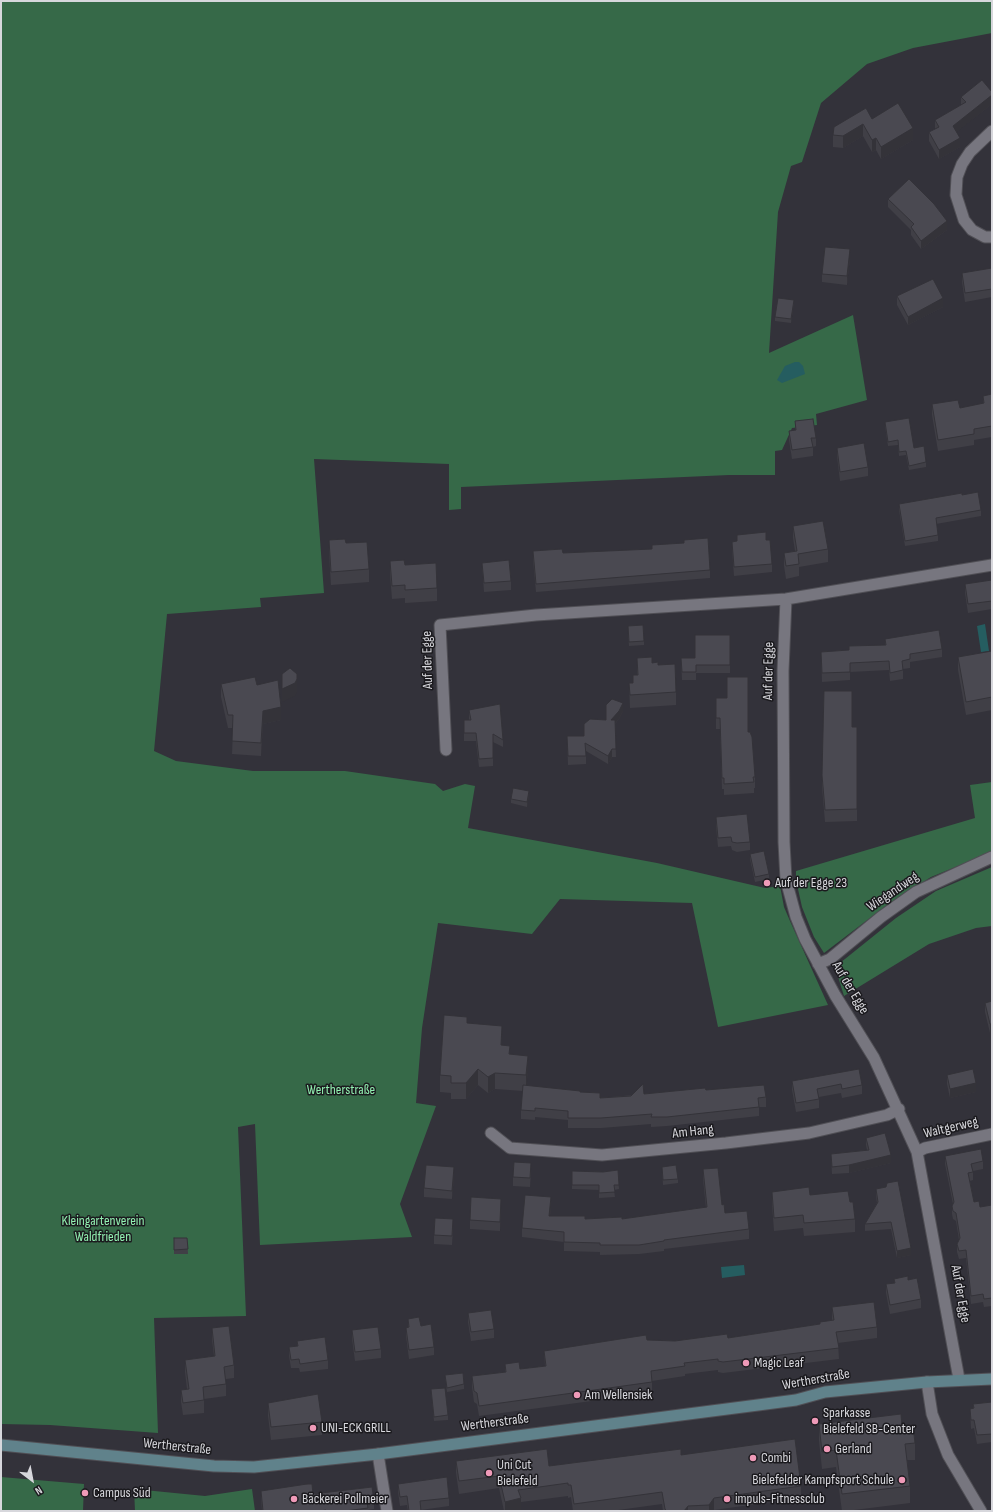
<!DOCTYPE html>
<meta charset="utf-8">
<style>
body{margin:0}
#map{position:relative;width:993px;height:1512px;overflow:hidden;background:#33323a;font-family:"Sofia Sans Condensed",sans-serif}
canvas{display:block}
.frame{position:absolute;inset:0;border:2px solid #d7d7dc;pointer-events:none}
.north{position:absolute;left:12px;top:1460px;width:40px;height:40px;-webkit-text-stroke:3px #1b1a1e;paint-order:stroke;rotate:148deg;font-size:11px;font-weight:700;line-height:16px;text-align:center;color:#d7d7dc}
.north::after{content:'';display:block;margin:auto;width:14px;height:18px;background:#d7d7dc;clip-path:polygon(50% 0,100% 100%,50% 72%,0 100%)}
</style>
<div id="map">
<canvas width="993" height="1512"></canvas>
<div class="frame"></div>
<div class="north">N</div>
</div>
<script>
const context = document.querySelector('canvas').getContext('2d');
context.lineJoin = 'round';
function fillPath(path, color) { context.fillStyle = color; context.fill(path, 'evenodd'); }
const poly = rows => new Path2D(rows.map(r => 'M' + r).join(''));
function trace(path, color, width, dash) { context.strokeStyle = color; context.lineWidth = width; context.lineCap = dash ? 'butt' : 'round'; context.setLineDash(dash || []); context.stroke(path); }
function write(font, color, halo, rows, align = 'center') {
  context.font = font + ' "Sofia Sans Condensed",sans-serif'; context.lineWidth = 3; context.setLineDash([]); context.textBaseline = 'middle'; context.strokeStyle = halo; context.fillStyle = color; for (const [text, x, y, turn = 0] of rows) {
    context.save(); context.translate(x, y); context.rotate((+turn || 0) * Math.PI / 180); context.textAlign = isNaN(turn) ? turn : align; if (halo) context.strokeText(text, 0, 0); context.fillText(text, 0, 0); context.restore();
  }
}
const green = poly([
 [1,1,992,1,992,33,913,48,867,64,821,103,802,162,791,166,778,212,769,353,853,315,867,400,816,414,817,425,792,428,782,450,775,451,775,475,729,475,461,487,461,509,449,510,449,464,314,459,324,593,260,598,261,607,167,614,154,751,176,761,253,771,345,771,435,784,443,791,465,784,475,786,468,828,657,863,765,888,780,886,784,907,790,921,828,1005,718,1027,692,903,560,899,532,934,438,923,422,1028,416,1103,436,1106,400,1204,412,1237,260,1245,255,1124,238,1127,246,1316,154,1318,158,1433,50,1425,1,1424],
 [992,782,992,852,931,877,887,905,824,953,814,937,802,907,796,880,796,871,975,818,970,785],
 [992,867,992,926,976,928,929,944,844,996,835,967,896,918,936,891],
 [1,1477,84,1484,83,1511,1,1511],
 [134,1489,205,1496,252,1489,255,1511,135,1511]
]);
const water = poly([
 [795,362,799,362,803,366,805,374,782,383,777,380,785,366],
 [985,624,989,651,981,652,977,626],
 [744,1265,745,1275,722,1278,721,1267]
]);
const minor = poly([
 [992,131,970,152,962,164,957,177,956,195,964,220,972,230,985,237,992,237],
 [786,599,783,671,784,842,786,880,796,917,805,939,835,995,874,1058,917,1152,959,1379],
 [446,750,440,625,536,615,786,599,992,565],
 [818,964,830,959,881,917,916,892,992,857],
 [491,1133,510,1148,602,1155,726,1143,809,1133,887,1115,899,1109],
 [917,1152,925,1148,992,1134],
 [927,1382,932,1414,948,1455,981,1511],
 [378,1454,387,1511]
]);
const secondary = poly([
 [1,1445,214,1466,254,1467,378,1454,758,1405,796,1400,825,1392,927,1382,992,1379]
]);
const wall = poly([
 [961,97,992,104,956,132,960,147,939,159,929,141,929,132,935,129,935,120,961,105],
 [872,119,913,140,881,159,876,150,872,152,863,136,843,148,833,147,833,135],
 [888,199,947,230,921,249,911,235,911,230,888,207],
 [850,258,847,285,822,282,822,274],
 [992,268,992,297,965,302,962,282,962,273],
 [897,296,943,307,908,325,897,305],
 [794,304,791,323,775,321,775,317],
 [992,394,992,437,974,440,974,445,938,451,932,415,932,404,960,408,983,404,983,396],
 [795,421,816,438,816,446,813,447,813,456,792,459,789,440,789,431,795,430],
 [885,422,914,448,926,462,926,467,909,470,906,455,899,456,898,445,888,446,885,426],
 [837,448,868,467,868,476,840,481,837,456],
 [962,495,981,510,981,516,936,524,938,535,938,541,905,546,899,510,899,504],
 [793,526,828,549,828,562,799,567,799,576,786,579,784,566,784,553,795,551,793,538],
 [737,535,772,564,772,572,734,576,732,550,732,542,737,541],
 [329,540,346,543,369,569,369,582,331,585,329,553],
 [533,551,563,553,710,570,710,578,536,592,533,560],
 [390,561,405,565,437,588,437,601,405,603,405,598,392,599,390,574],
 [482,563,511,581,511,590,484,592],
 [992,580,992,609,968,613,965,593,965,584],
 [628,630,644,641,644,645,629,646],
 [730,635,730,673,696,673,696,680,682,680,681,658,695,658],
 [885,639,942,649,942,657,910,662,910,668,903,669,903,679,890,681,889,670,850,672,850,680,822,682,821,652,849,650,885,645],
 [992,651,992,710,966,715,958,670,958,657],
 [637,658,658,665,676,692,676,705,630,708,629,683,633,683,633,675,637,675],
 [221,684,257,685,281,720,263,724,261,756,232,754,233,728,228,728,221,697],
 [716,698,748,732,755,777,755,788,754,788,754,793,724,795,724,789,722,789,720,729,716,729],
 [469,710,503,740,503,747,493,742,493,766,479,767,476,741,464,741,464,720,469,720],
 [623,711,619,719,615,724,616,757,612,757,608,764,586,751,586,764,568,765,567,736,584,736,606,720],
 [852,727,857,727,857,821,825,822,822,787,822,775],
 [529,795,527,807,511,803,511,799],
 [716,817,750,842,750,850,737,852,732,850,731,846,718,847,716,826],
 [750,854,769,874,769,879,755,882,750,859],
 [992,1001,990,1033,985,1012,985,1003],
 [467,1023,502,1042,502,1045,510,1054,528,1072,526,1086,580,1092,600,1098,644,1094,706,1090,766,1097,766,1107,759,1107,759,1116,667,1126,651,1127,651,1124,601,1128,568,1128,568,1120,535,1117,535,1120,521,1119,521,1110,523,1091,495,1089,488,1093,478,1085,466,1099,451,1099,451,1093,440,1092,440,1075],
 [947,1075,976,1092,950,1098,947,1084],
 [792,1081,862,1085,862,1094,842,1098,841,1093,819,1097,819,1108,796,1112,792,1090],
 [866,1138,891,1163,849,1173,832,1174,831,1154,867,1150,866,1145],
 [945,1156,983,1161,983,1169,973,1171,973,1180,970,1181,974,1202,980,1207,992,1205,992,1306,984,1307,983,1302,971,1304,966,1258,959,1259,957,1252,957,1244,959,1240,956,1221,953,1219,952,1214,952,1206,953,1204,945,1164],
 [662,1167,678,1179,678,1183,663,1185],
 [703,1169,725,1213,749,1229,749,1239,664,1249,664,1251,639,1254,600,1255,600,1252,564,1251,564,1242,522,1237,522,1228,551,1207,550,1216,585,1219,622,1219,706,1208,703,1179],
 [618,1170,619,1189,614,1190,615,1197,599,1198,599,1190,572,1189,572,1171,603,1172],
 [531,1171,530,1187,513,1186,513,1177],
 [454,1176,452,1199,424,1197,424,1188],
 [876,1189,911,1255,897,1258,891,1229,865,1231,865,1224,877,1203,876,1196],
 [772,1192,810,1195,850,1202,855,1219,855,1232,804,1236,803,1228,774,1231,772,1204],
 [501,1208,500,1231,470,1229,470,1220],
 [453,1228,452,1245,434,1244,434,1235],
 [174,1238,187,1238,188,1254,174,1254],
 [894,1279,908,1280,921,1299,921,1308,890,1314,886,1293,886,1284,894,1283],
 [832,1307,877,1327,877,1338,838,1343,839,1359,723,1373,718,1372,718,1370,685,1374,685,1376,652,1381,652,1393,479,1416,477,1404,474,1402,472,1387,472,1376,505,1372,505,1364,520,1369,545,1366,544,1351,647,1340,675,1341,728,1338,820,1324,832,1320],
 [468,1313,494,1329,494,1338,471,1341,468,1322],
 [408,1319,421,1326,434,1347,434,1355,409,1359,406,1336,406,1328,408,1327],
 [212,1328,234,1365,234,1378,226,1379,226,1396,204,1399,204,1413,183,1415,181,1402,181,1390,187,1389,185,1372,185,1360,214,1356,212,1340],
 [352,1330,381,1349,381,1358,355,1361,352,1339],
 [297,1341,328,1360,328,1369,300,1372,299,1368,291,1368,289,1356,289,1347,297,1346],
 [445,1375,464,1384,464,1389,447,1392],
 [431,1389,448,1415,448,1420,434,1421],
 [992,1402,992,1442,977,1444,974,1428,971,1429,970,1409,973,1408,973,1404],
 [268,1403,322,1422,322,1435,271,1440,268,1416],
 [819,1424,902,1427,915,1443,915,1460,907,1460,910,1486,910,1503,846,1511,842,1511,836,1467,822,1469,819,1441],
 [681,1455,801,1486,801,1498,714,1510,713,1511,663,1511,662,1504,611,1511,573,1511,571,1497,568,1498,568,1496,521,1502,521,1510,517,1511,504,1511,499,1488,459,1494,456,1473,456,1461,549,1466],
 [398,1484,449,1498,449,1506,421,1510,421,1511,408,1511,407,1505,400,1506,398,1492],
 [261,1491,313,1494,374,1501,374,1509,368,1510,368,1511,262,1511,261,1499]
]);
const shadedWall = poly([
 [992,95,992,104,953,135,953,126],
 [863,124,863,136,843,148,843,136],
 [913,128,913,140,881,159,881,147],
 [876,138,876,150,872,152,872,140],
 [960,138,960,147,939,159,939,150],
 [947,221,947,230,921,249,921,241],
 [850,249,850,258,847,285,847,276],
 [943,298,943,307,908,325,908,317],
 [794,300,794,304,791,323,791,319],
 [297,679,297,692,295,696,282,702,282,689],
 [623,703,623,711,619,719,611,728,611,720],
 [281,707,281,720,263,724,261,756,263,711],
 [612,749,612,757,608,764,608,756],
 [529,791,529,795,527,807,527,802],
 [990,1024,992,1024,992,1033,990,1033],
 [502,1026,502,1042,501,1061,501,1045],
 [528,1056,528,1072,526,1092,526,1075],
 [478,1069,478,1085,466,1099,466,1083],
 [495,1073,495,1089,488,1093,488,1077],
 [976,1083,976,1092,950,1098,950,1089],
 [891,1155,891,1163,849,1173,849,1165],
 [454,1167,454,1176,452,1199,452,1191],
 [551,1197,551,1207,549,1225,549,1216],
 [501,1199,501,1208,500,1231,500,1222],
 [911,1248,911,1255,897,1258,897,1251],
 [521,1498,521,1510,517,1511,505,1511,505,1502],
 [714,1498,714,1510,713,1511,709,1511,709,1505],
 [688,1506,688,1511,684,1511]
]);
const building = poly([
 [982,80,992,92,992,95,953,126,960,138,939,150,929,132,939,127,935,120,966,102,961,97,982,80],
 [898,103,913,128,881,147,876,138,872,140,863,124,843,136,833,135,834,127,866,108,872,119,898,103],
 [909,179,934,204,947,221,921,241,911,227,914,224,888,199,909,179],
 [825,247,850,249,847,276,822,274,825,247],
 [992,268,992,289,965,293,962,273,992,268],
 [933,279,943,298,908,317,897,296,933,279],
 [778,298,794,300,791,319,775,317,778,298],
 [992,394,992,426,974,429,974,434,938,440,932,404,958,400,960,408,984,403,983,396,992,394],
 [909,418,914,448,924,446,926,462,909,466,906,451,899,452,898,440,888,442,885,422,909,418],
 [813,419,816,438,811,438,813,447,792,450,789,431,796,430,795,421,813,419],
 [864,443,868,467,840,472,837,448,864,443],
 [978,492,981,510,936,518,938,535,905,541,899,504,962,493,962,495,978,492],
 [823,521,828,549,798,554,799,564,786,566,784,553,797,551,793,526,823,521],
 [766,532,766,540,770,540,772,564,734,567,732,542,737,541,737,535,766,532],
 [708,538,710,570,536,584,533,551,562,549,563,553,652,549,652,545,684,543,684,540,708,538],
 [345,539,346,543,367,542,369,569,331,572,329,540,345,539],
 [404,560,405,565,436,563,437,588,405,590,405,585,392,586,390,561,404,560],
 [509,560,511,581,484,583,482,563,509,560],
 [992,580,992,601,968,604,965,584,992,580],
 [643,625,644,641,629,642,628,626,643,625],
 [939,630,942,649,910,654,910,659,902,661,903,670,890,673,889,661,850,663,850,672,822,673,821,652,849,650,849,646,886,645,885,639,939,630],
 [695,635,730,635,730,665,696,665,696,672,682,672,681,658,695,658,695,635],
 [992,651,992,697,966,702,958,657,992,651],
 [652,657,652,663,658,662,658,665,675,664,676,692,630,695,629,683,633,683,633,675,638,675,637,658,652,657],
 [290,668,297,674,297,679,295,683,282,689,282,674,290,668],
 [255,677,257,685,278,680,281,707,263,711,261,743,232,741,233,715,228,715,221,684,255,677],
 [727,677,748,677,748,732,750,732,752,737,755,777,753,777,754,782,724,784,724,778,722,778,720,718,716,718,716,698,727,698,727,677],
 [824,691,852,691,852,727,857,727,857,809,825,810,822,775,824,691],
 [612,699,623,703,619,711,611,720,615,720,616,749,612,749,608,756,585,743,586,756,568,756,567,736,584,736,584,724,590,719,606,720,606,705,612,699],
 [500,704,503,740,493,734,493,758,479,759,476,733,464,733,464,720,471,720,469,710,500,704],
 [513,788,529,791,527,802,511,799,513,788],
 [747,814,750,842,737,843,732,842,731,837,718,838,716,817,747,814],
 [764,851,769,874,755,877,750,854,764,851],
 [992,1001,992,1024,990,1024,985,1003,992,1001],
 [444,1015,467,1017,467,1023,502,1026,501,1045,510,1046,509,1054,528,1056,526,1075,495,1073,488,1077,478,1069,466,1083,451,1083,451,1076,440,1075,444,1015],
 [859,1069,862,1085,842,1089,841,1084,817,1089,819,1099,796,1103,792,1081,859,1069],
 [973,1069,976,1083,950,1089,947,1075,973,1069],
 [643,1084,644,1094,705,1088,706,1090,764,1085,766,1097,758,1098,759,1107,667,1117,651,1117,652,1114,601,1118,568,1118,568,1111,535,1108,535,1111,521,1110,523,1085,580,1091,580,1092,600,1093,600,1098,631,1096,643,1084],
 [885,1133,891,1155,849,1165,832,1167,831,1154,869,1150,866,1138,885,1133],
 [981,1149,983,1161,971,1164,973,1172,968,1173,974,1202,979,1201,980,1207,992,1205,992,1298,984,1299,983,1294,971,1296,966,1250,959,1251,957,1244,960,1238,956,1213,953,1211,952,1206,954,1202,945,1156,981,1149],
 [514,1162,531,1163,530,1178,513,1177,514,1162],
 [426,1165,454,1167,452,1191,424,1188,426,1165],
 [676,1165,678,1179,663,1180,662,1167,676,1165],
 [718,1168,722,1205,724,1204,725,1213,747,1211,749,1229,664,1240,664,1241,639,1245,600,1245,600,1243,564,1242,564,1232,522,1228,525,1195,551,1197,549,1216,585,1216,585,1219,622,1217,622,1219,707,1207,703,1169,718,1168],
 [618,1170,619,1185,614,1185,615,1192,599,1193,599,1185,572,1185,572,1171,603,1172,618,1170],
 [898,1181,911,1248,897,1251,891,1222,865,1224,878,1202,876,1189,886,1187,887,1183,898,1181],
 [809,1187,810,1195,848,1191,850,1202,853,1202,855,1219,804,1223,803,1215,774,1218,772,1192,809,1187],
 [471,1197,501,1199,500,1222,470,1220,471,1197],
 [435,1218,453,1219,452,1236,434,1235,435,1218],
 [174,1238,187,1238,188,1249,174,1250,174,1238],
 [908,1276,908,1280,917,1278,921,1299,890,1305,886,1284,895,1283,894,1279,908,1276],
 [874,1302,877,1327,836,1332,839,1348,723,1362,718,1361,718,1359,684,1363,685,1366,651,1371,652,1382,479,1406,477,1393,474,1391,472,1376,506,1372,505,1364,519,1362,520,1369,546,1366,544,1351,620,1339,646,1335,647,1340,675,1341,727,1334,728,1338,820,1324,820,1322,834,1320,832,1307,874,1302],
 [491,1310,494,1329,471,1332,468,1313,491,1310],
 [419,1317,421,1326,431,1324,434,1347,409,1350,406,1328,409,1327,408,1319,419,1317],
 [229,1326,234,1365,224,1367,226,1384,203,1387,204,1400,183,1403,181,1390,189,1389,185,1360,215,1356,212,1328,229,1326],
 [378,1327,381,1349,355,1352,352,1330,378,1327],
 [325,1337,328,1360,300,1364,299,1359,291,1360,289,1347,298,1346,297,1341,325,1337],
 [463,1373,464,1384,447,1388,445,1375,463,1373],
 [445,1388,448,1415,434,1417,431,1389,445,1388],
 [318,1394,322,1422,271,1427,268,1403,318,1394],
 [992,1402,992,1434,977,1435,974,1420,971,1420,970,1409,974,1408,973,1404,992,1402],
 [901,1414,902,1427,913,1426,915,1443,905,1444,910,1486,842,1494,836,1450,822,1452,819,1424,901,1414],
 [795,1439,801,1486,714,1498,709,1505,688,1506,684,1511,667,1511,665,1509,662,1492,574,1504,571,1485,568,1485,568,1483,518,1490,521,1498,505,1502,499,1476,459,1481,456,1461,547,1449,549,1466,681,1449,681,1455,795,1439],
 [447,1477,449,1498,420,1501,421,1511,409,1511,407,1496,400,1497,398,1484,447,1477],
 [307,1484,312,1484,313,1494,372,1487,374,1501,367,1502,368,1508,345,1511,326,1511,326,1510,320,1511,263,1511,261,1491,307,1484]
]);
const markers = [
 [767,883,4,"#ef9ab8"],
 [746,1363,4,"#ef9ab8"],
 [577,1395,4,"#ef9ab8"],
 [815,1421,4,"#ef9ab8"],
 [313,1428,4,"#ef9ab8"],
 [827,1449,4,"#ef9ab8"],
 [753,1458,4,"#ef9ab8"],
 [489,1473,4,"#ef9ab8"],
 [902,1480,4,"#ef9ab8"],
 [85,1493,4,"#ef9ab8"],
 [294,1499,4,"#ef9ab8"],
 [727,1499,4,"#ef9ab8"]
];
const streetNames = [
 ["Auf der Egge",428,660,-91],
 ["Auf der Egge",769,671,-89],
 ["Wiegandweg",893,892,-34],
 ["Auf der Egge",850,988,59],
 ["Waltgerweg",951,1128,-13],
 ["Am Hang",693,1132,-6],
 ["Auf der Egge",960,1294,80],
 ["Wertherstraße",816,1380,-10],
 ["Wertherstraße",495,1423,-7],
 ["Wertherstraße",177,1447,6]
];
const poiNames = [
 ["Auf der Egge 23",775,883],
 ["Magic Leaf",754,1363],
 ["Am Wellensiek",585,1395],
 ["Sparkasse",823,1413],
 ["Bielefeld SB-Center",823,1429],
 ["UNI-ECK GRILL",321,1428],
 ["Gerland",835,1449],
 ["Combi",761,1458],
 ["Uni Cut",497,1465],
 ["Bielefeld",497,1481],
 ["Bielefelder Kampfsport Schule",894,1480,"right"],
 ["Campus Süd",93,1493],
 ["Bäckerei Pollmeier",302,1499],
 ["impuls-Fitnessclub",735,1499]
];
const parkNames = [
 ["Wertherstraße",341,1090],
 ["Kleingartenverein",103,1221],
 ["Waldfrieden",103,1237]
];
fillPath(green, '#366948');
fillPath(water, '#255d60');
trace(minor, '#504f55', 13);
trace(secondary, '#504f55', 13);
trace(minor, '#77767f', 11);
trace(secondary, '#60828b', 11);
fillPath(wall, '#403f46');
fillPath(shadedWall, '#343339');
fillPath(building, '#4a4951');
trace(building, '#343339', 1);
for (const [x, y, r, color] of markers) { const dot = new Path2D(); dot.arc(x, y, r, 0, 2 * Math.PI); context.fillStyle = color; context.fill(dot); trace(dot, '#1b1a1e', 1.5); }
write('14px', '#d7d7dc', '#1b1a1e', streetNames);
write('14px', '#d7d7dc', '#1b1a1e', poiNames, 'left');
write('14px', '#92f0b1', '#1b1a1e', parkNames);
</script>
